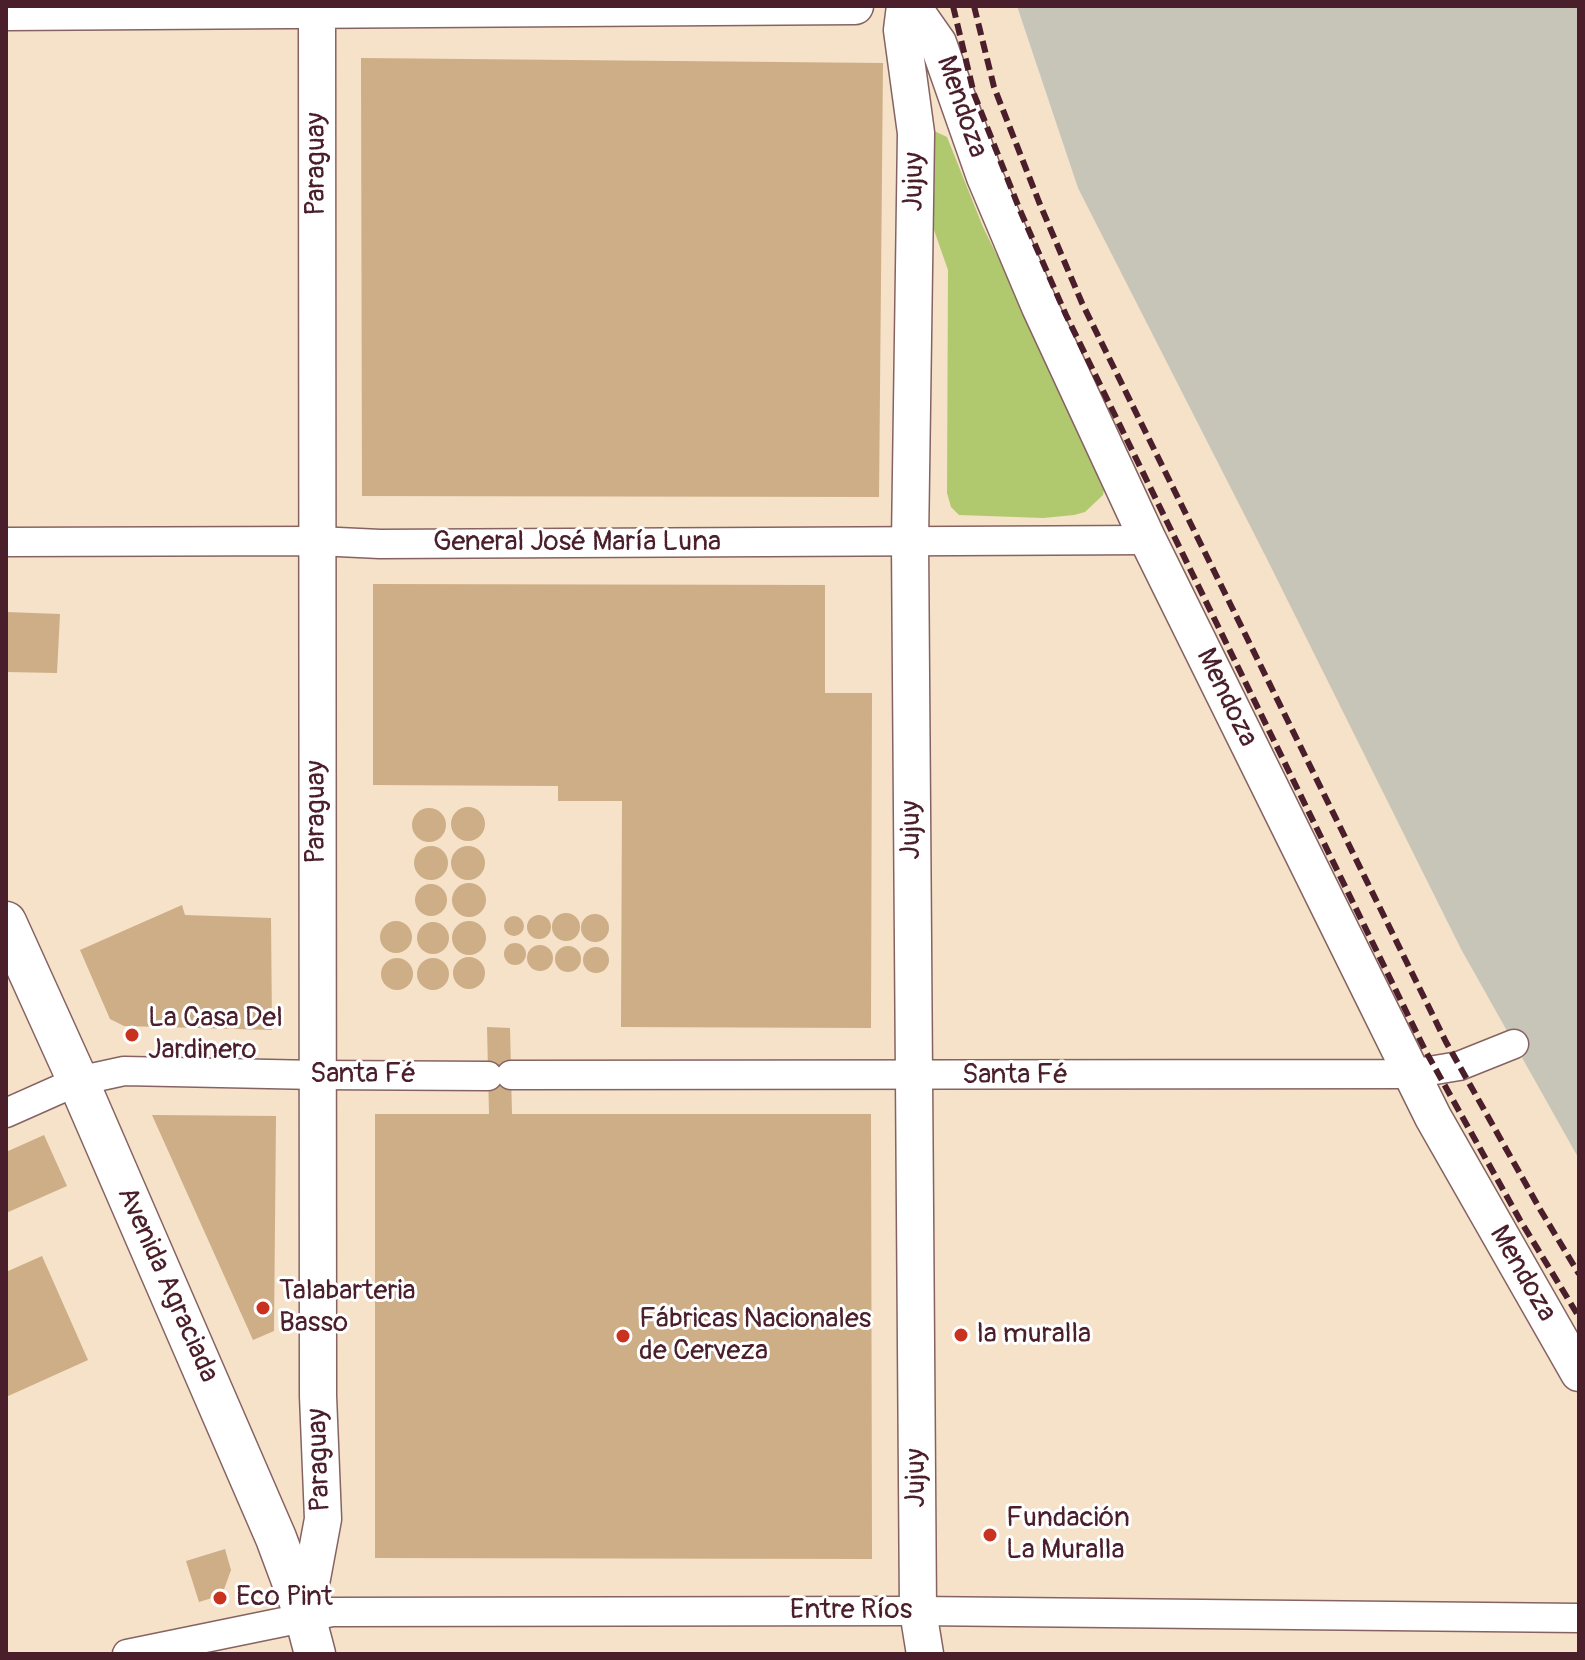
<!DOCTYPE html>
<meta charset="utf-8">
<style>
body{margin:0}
#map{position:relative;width:1585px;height:1660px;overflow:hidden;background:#f5e2c8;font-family:Pangolin,sans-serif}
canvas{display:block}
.frame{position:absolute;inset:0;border:8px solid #4a1f2b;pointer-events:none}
</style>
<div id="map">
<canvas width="1585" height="1660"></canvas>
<div class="frame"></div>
</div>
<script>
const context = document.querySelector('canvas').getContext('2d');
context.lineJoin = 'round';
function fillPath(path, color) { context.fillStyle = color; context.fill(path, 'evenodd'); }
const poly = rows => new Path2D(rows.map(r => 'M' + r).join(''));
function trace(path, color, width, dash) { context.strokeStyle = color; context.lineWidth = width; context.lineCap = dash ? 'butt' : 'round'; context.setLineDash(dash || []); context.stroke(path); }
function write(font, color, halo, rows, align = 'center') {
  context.font = font + ' Pangolin,sans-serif'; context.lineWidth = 6; context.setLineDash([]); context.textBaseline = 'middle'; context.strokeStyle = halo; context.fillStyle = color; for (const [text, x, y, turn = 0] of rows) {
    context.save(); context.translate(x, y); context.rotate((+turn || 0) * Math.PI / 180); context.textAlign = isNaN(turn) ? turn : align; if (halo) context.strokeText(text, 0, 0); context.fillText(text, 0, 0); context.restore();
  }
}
const industrial = poly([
 [1017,6,1579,6,1579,1159,1461,949,1268,561,1078,188]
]);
const green = poly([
 [932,130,947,137,983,227,1100,464,1105,484,1103,495,1085,512,1074,515,1043,518,959,515,951,507,947,493,948,270,934,230]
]);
const building = poly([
 [361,58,883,63,879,497,362,496],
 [373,584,825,585,825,693,872,693,871,1028,621,1027,622,801,558,801,558,786,373,785],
 [6,612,60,614,57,673,6,672],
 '451 824a17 17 0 1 1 34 0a17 17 0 1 1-34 0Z',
 '412 825a17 17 0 1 1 34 0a17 17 0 1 1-34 0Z',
 '414 863a17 17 0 1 1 34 0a17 17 0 1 1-34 0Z',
 '451 863a17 17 0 1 1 34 0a17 17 0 1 1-34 0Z',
 '452 900a17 17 0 1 1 34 0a17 17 0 1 1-34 0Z',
 '415 900a16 16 0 1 1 32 0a16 16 0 1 1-32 0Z',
 [182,905,185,915,271,918,272,1030,124,1026,110,1019,80,950],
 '552 927a14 14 0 1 1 28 0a14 14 0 1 1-28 0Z',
 '581 928a14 14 0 1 1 28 0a14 14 0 1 1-28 0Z',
 '527 927a12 12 0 1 1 24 0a12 12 0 1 1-24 0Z',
 '504 926a10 10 0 1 1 20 0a10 10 0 1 1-20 0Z',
 '380 937a16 16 0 1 1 32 0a16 16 0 1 1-32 0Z',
 '452 938a17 17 0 1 1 34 0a17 17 0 1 1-34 0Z',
 '417 938a16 16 0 1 1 32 0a16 16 0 1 1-32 0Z',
 '504 954a11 11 0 1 1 22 0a11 11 0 1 1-22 0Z',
 '527 958a13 13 0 1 1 26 0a13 13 0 1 1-26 0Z',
 '555 959a13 13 0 1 1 26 0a13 13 0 1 1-26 0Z',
 '583 960a13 13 0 1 1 26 0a13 13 0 1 1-26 0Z',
 '453 973a16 16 0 1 1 32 0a16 16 0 1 1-32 0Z',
 '381 974a16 16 0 1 1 32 0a16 16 0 1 1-32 0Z',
 '417 974a16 16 0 1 1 32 0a16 16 0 1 1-32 0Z',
 [487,1027,510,1028,512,1114,871,1114,872,1559,375,1558,375,1114,489,1114],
 [152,1115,276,1116,274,1331,253,1340],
 [44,1135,67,1186,6,1213,6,1152],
 [42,1256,88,1360,6,1397,6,1272],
 [225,1549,231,1570,222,1595,199,1602,186,1561]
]);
const minor = poly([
 [6,542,317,541,380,544,1148,540],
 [511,1075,1411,1074,1459,1066,1514,1044],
 [6,1113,78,1081,124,1071,317,1075,488,1076],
 [127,1654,332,1612,918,1611,1579,1618]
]);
const tertiary = poly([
 [905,6,902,30,916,133,910,542,918,1611,925,1654],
 [912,6,938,43,985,177,1040,307,1148,540,1433,1117,1579,1373],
 [6,12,855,6],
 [305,1616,323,1519,318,1396,317,6]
]);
const secondary = poly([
 [6,922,78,1081,276,1538,305,1616,315,1654]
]);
const rail = poly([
 [953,6,974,94,1019,208,1066,315,1425,1050,1520,1220,1579,1317],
 [974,6,994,87,1039,202,1082,303,1446,1042,1541,1211,1579,1274]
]);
const markers = [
 [132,1035,8,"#c8321e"],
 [263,1308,8,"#c8321e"],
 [961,1335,8,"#c8321e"],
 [623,1336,8,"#c8321e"],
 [990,1535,8,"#c8321e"],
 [220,1598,8,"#c8321e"]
];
const streetNames = [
 ["Mendoza",961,107,71],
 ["Paraguay",317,164,-90],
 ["Jujuy",915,182,-89],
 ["General José María Luna",577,543],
 ["Mendoza",1226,698,64],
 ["Paraguay",317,812,-90],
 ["Jujuy",912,830,-90],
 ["Santa Fé",363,1075],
 ["Santa Fé",1015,1076],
 ["Mendoza",1522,1274,60],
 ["Avenida Agraciada",167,1285,66],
 ["Paraguay",320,1460,-92],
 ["Jujuy",917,1478,-90],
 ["Entre Ríos",851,1611]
];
const poiNames = [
 ["La Casa Del",148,1019],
 ["Jardinero",148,1051],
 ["Talabarteria",279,1292],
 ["Basso",279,1324],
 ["Fábricas Nacionales",639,1320],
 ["de Cerveza",639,1352],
 ["la muralla",977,1335],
 ["Fundación",1006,1519],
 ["La Muralla",1006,1551],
 ["Eco Pint",236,1598]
];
fillPath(industrial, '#c7c5b8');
fillPath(green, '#b0c96e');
fillPath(building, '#cdae86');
trace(minor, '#866362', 31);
trace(tertiary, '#866362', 39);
trace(secondary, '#866362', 43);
trace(minor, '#fff', 28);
trace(tertiary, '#fff', 36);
trace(secondary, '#fff', 40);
trace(rail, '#4a1f2b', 6, [12, 6]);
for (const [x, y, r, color] of markers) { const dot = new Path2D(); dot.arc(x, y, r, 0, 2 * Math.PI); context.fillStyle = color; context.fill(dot); trace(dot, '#fff', 3); }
write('28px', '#4a1f2b', '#fff', streetNames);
write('28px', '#4a1f2b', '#fff', poiNames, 'left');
</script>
